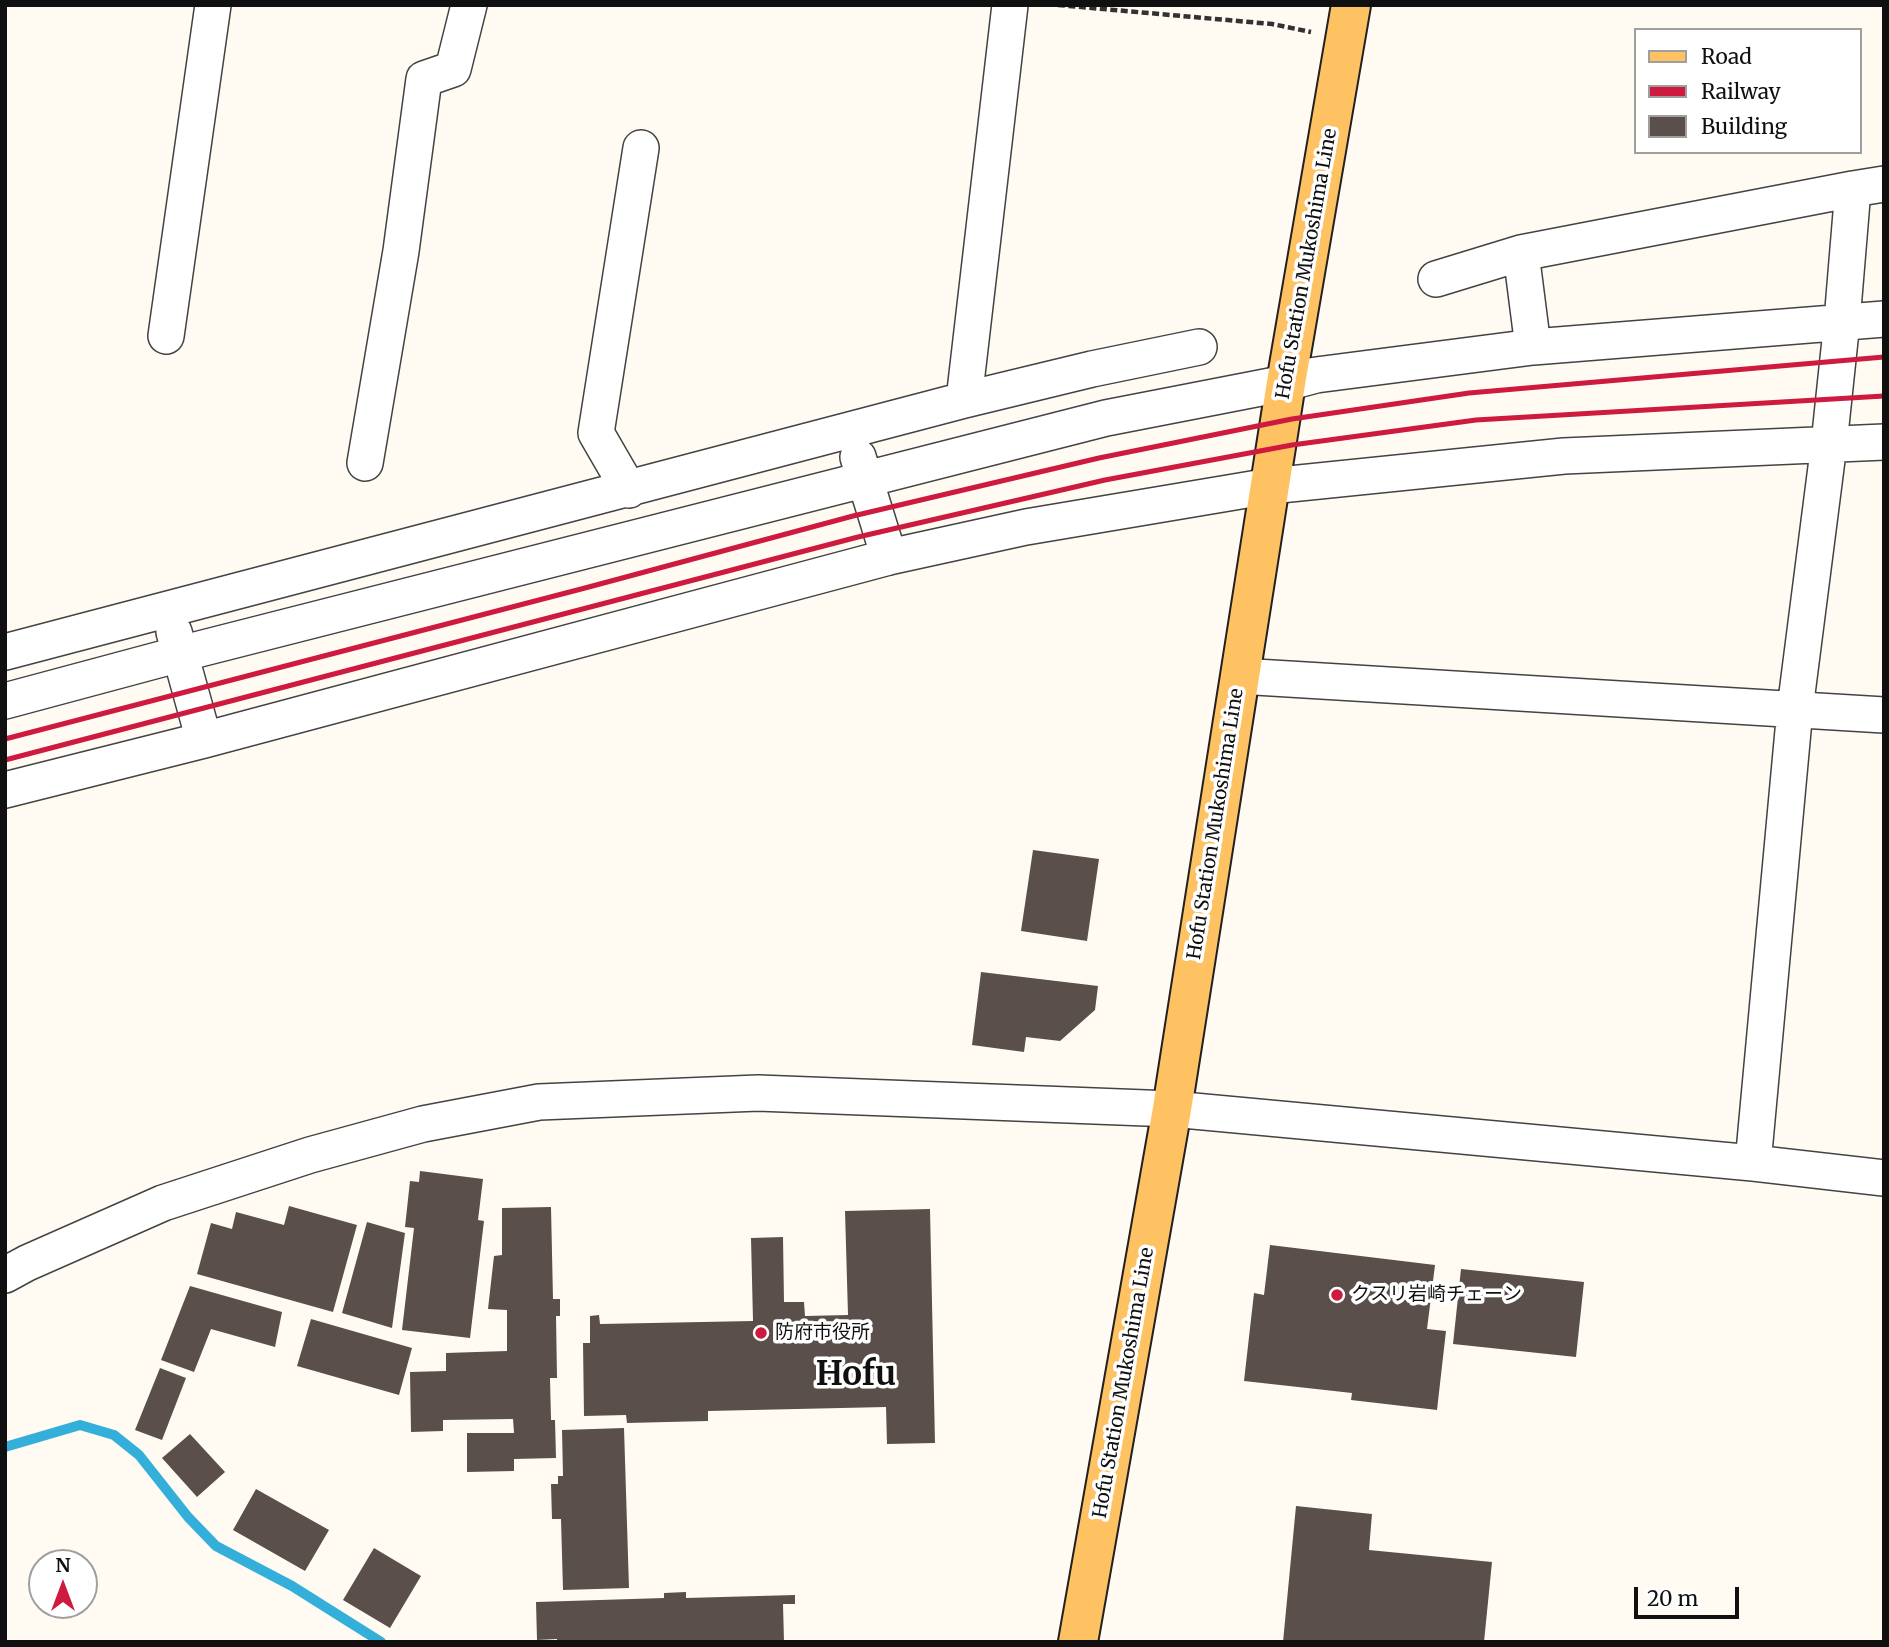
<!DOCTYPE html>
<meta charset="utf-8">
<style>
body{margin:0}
#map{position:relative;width:1889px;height:1647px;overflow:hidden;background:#fffbf3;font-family:Merriweather,serif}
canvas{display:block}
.frame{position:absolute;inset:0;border:7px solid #101010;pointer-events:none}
.legend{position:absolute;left:1634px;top:28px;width:228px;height:126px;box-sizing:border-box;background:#fff;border:2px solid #9f9f9f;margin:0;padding:9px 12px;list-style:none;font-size:21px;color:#101010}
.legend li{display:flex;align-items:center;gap:14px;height:35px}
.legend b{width:35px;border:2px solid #9f9f9f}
.north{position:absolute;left:28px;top:1549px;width:70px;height:70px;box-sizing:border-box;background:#fff;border:2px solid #9f9f9f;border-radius:50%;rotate:0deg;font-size:19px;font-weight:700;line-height:28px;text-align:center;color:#101010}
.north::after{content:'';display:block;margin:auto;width:24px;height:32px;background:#cd1a3e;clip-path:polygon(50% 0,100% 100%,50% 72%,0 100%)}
.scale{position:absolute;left:1634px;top:1587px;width:105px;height:32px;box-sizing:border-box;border:4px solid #101010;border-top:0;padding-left:9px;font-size:21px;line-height:24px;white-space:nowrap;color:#101010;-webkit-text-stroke:5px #fff;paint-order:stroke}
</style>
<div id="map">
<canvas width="1889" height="1647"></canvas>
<div class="frame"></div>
<ul class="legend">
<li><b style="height:9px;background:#ffc263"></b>Road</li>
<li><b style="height:9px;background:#cd1a3e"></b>Railway</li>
<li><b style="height:19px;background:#5a4f4b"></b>Building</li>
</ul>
<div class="north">N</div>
<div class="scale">20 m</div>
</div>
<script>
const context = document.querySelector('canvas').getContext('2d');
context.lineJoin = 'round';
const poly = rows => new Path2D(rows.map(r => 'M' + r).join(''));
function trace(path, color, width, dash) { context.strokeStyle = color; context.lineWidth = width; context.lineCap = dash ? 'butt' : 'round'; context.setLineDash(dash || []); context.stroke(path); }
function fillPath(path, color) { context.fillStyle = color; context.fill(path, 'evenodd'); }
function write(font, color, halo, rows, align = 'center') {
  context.font = font + ' Merriweather,"Noto Sans JP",serif'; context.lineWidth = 7; context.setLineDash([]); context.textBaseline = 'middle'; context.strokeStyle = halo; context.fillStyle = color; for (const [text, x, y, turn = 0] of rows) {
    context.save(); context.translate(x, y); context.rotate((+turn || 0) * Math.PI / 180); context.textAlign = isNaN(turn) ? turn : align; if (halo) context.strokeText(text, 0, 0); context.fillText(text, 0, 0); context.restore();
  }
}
const stream = poly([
 [5,1447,80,1425,114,1435,139,1455,188,1517,216,1546,292,1586,381,1642]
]);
const building = poly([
 [1033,850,1099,859,1087,941,1021,931],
 [981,972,1098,986,1095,1010,1060,1041,1026,1037,1024,1052,972,1045],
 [420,1171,483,1179,478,1220,484,1221,470,1338,402,1330,414,1228,405,1227,410,1181,419,1182],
 [289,1206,357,1225,333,1312,197,1274,211,1223,232,1229,236,1212,284,1225],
 [551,1207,553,1299,560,1299,560,1316,556,1316,557,1378,550,1378,551,1420,555,1420,556,1458,514,1459,514,1471,467,1472,467,1433,514,1433,513,1419,443,1420,443,1431,411,1432,410,1372,446,1371,446,1353,507,1351,507,1310,488,1309,494,1256,502,1255,502,1208],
 [930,1209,935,1443,887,1444,886,1407,708,1411,708,1421,627,1423,626,1415,584,1416,583,1343,590,1343,590,1316,599,1315,600,1324,753,1321,751,1238,783,1237,784,1302,804,1302,805,1316,848,1315,845,1211],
 [367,1222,405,1233,392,1328,342,1313],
 [1270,1245,1435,1265,1427,1329,1446,1331,1437,1410,1351,1400,1352,1393,1244,1381,1254,1293,1264,1295],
 [1461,1269,1584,1282,1576,1357,1453,1344],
 [190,1286,282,1312,275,1347,211,1329,194,1372,161,1360],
 [311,1319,412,1348,399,1395,297,1366],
 [160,1368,186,1378,162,1440,135,1430],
 [624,1428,629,1588,563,1590,561,1519,552,1519,551,1484,558,1484,558,1476,563,1476,562,1430],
 [190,1434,225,1472,197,1497,162,1458],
 [256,1489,329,1530,305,1571,233,1530],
 [1296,1506,1372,1514,1369,1550,1492,1562,1484,1642,1283,1642],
 [374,1548,421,1576,390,1628,343,1600],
 [686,1592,686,1598,795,1595,795,1604,783,1604,784,1642,557,1642,557,1639,537,1640,536,1602,664,1598,664,1593]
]);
const path = poly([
 [1058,5,1272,24,1311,32]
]);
const minor = poly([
 [1521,253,1533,347],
 [1436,279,1521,253,1853,189,1884,184],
 [166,336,213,5],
 [964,400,1010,5],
 [858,457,889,557],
 [365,463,401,251,424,79,453,69,469,5],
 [629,490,596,433,641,148],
 [174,632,204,740],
 [5,652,964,400,1092,369,1199,347],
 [1239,676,1884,715],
 [5,701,180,654,1106,418,1286,383,1316,375,1533,347,1884,319],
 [5,790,204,740,889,557,1026,527,1270,486,1564,456,1884,442],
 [1753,1163,1795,709,1829,444,1842,321,1853,189],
 [5,1275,27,1263,163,1203,310,1155,423,1124,539,1102,758,1093,1172,1109,1753,1163,1884,1178]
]);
const major = poly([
 [1078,1642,1172,1109,1286,383,1351,5]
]);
const rail = poly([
 [5,739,585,588,853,516,1099,458,1292,419,1469,393,1884,357],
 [5,760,858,537,1105,480,1292,445,1476,420,1884,396]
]);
const markers = [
 [1337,1295,7,"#cd1a3e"],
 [761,1333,7,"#cd1a3e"]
];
const streetNames = [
 ["Hofu Station Mukoshima Line",1307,264,-80],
 ["Hofu Station Mukoshima Line",1216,824,-81],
 ["Hofu Station Mukoshima Line",1124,1383,-80]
];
const poiNames = [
 ["クスリ岩崎チェーン",1351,1295],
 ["防府市役所",775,1333]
];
const townNames = [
 ["Hofu",856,1376]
];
trace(stream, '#33afd9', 10);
fillPath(building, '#5a4f4b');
trace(minor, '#434343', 38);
trace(major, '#212121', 42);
trace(path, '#323232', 4.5, [7, 3.5]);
trace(minor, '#fff', 35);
trace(major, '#ffc263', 38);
trace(rail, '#cd1a3e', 5);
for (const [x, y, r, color] of markers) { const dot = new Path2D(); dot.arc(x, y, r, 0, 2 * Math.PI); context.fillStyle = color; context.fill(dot); trace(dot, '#fff', 2.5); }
write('19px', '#101010', '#fff', streetNames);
write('19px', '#101010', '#fff', poiNames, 'left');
write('bold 33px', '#101010', '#fff', townNames);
</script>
